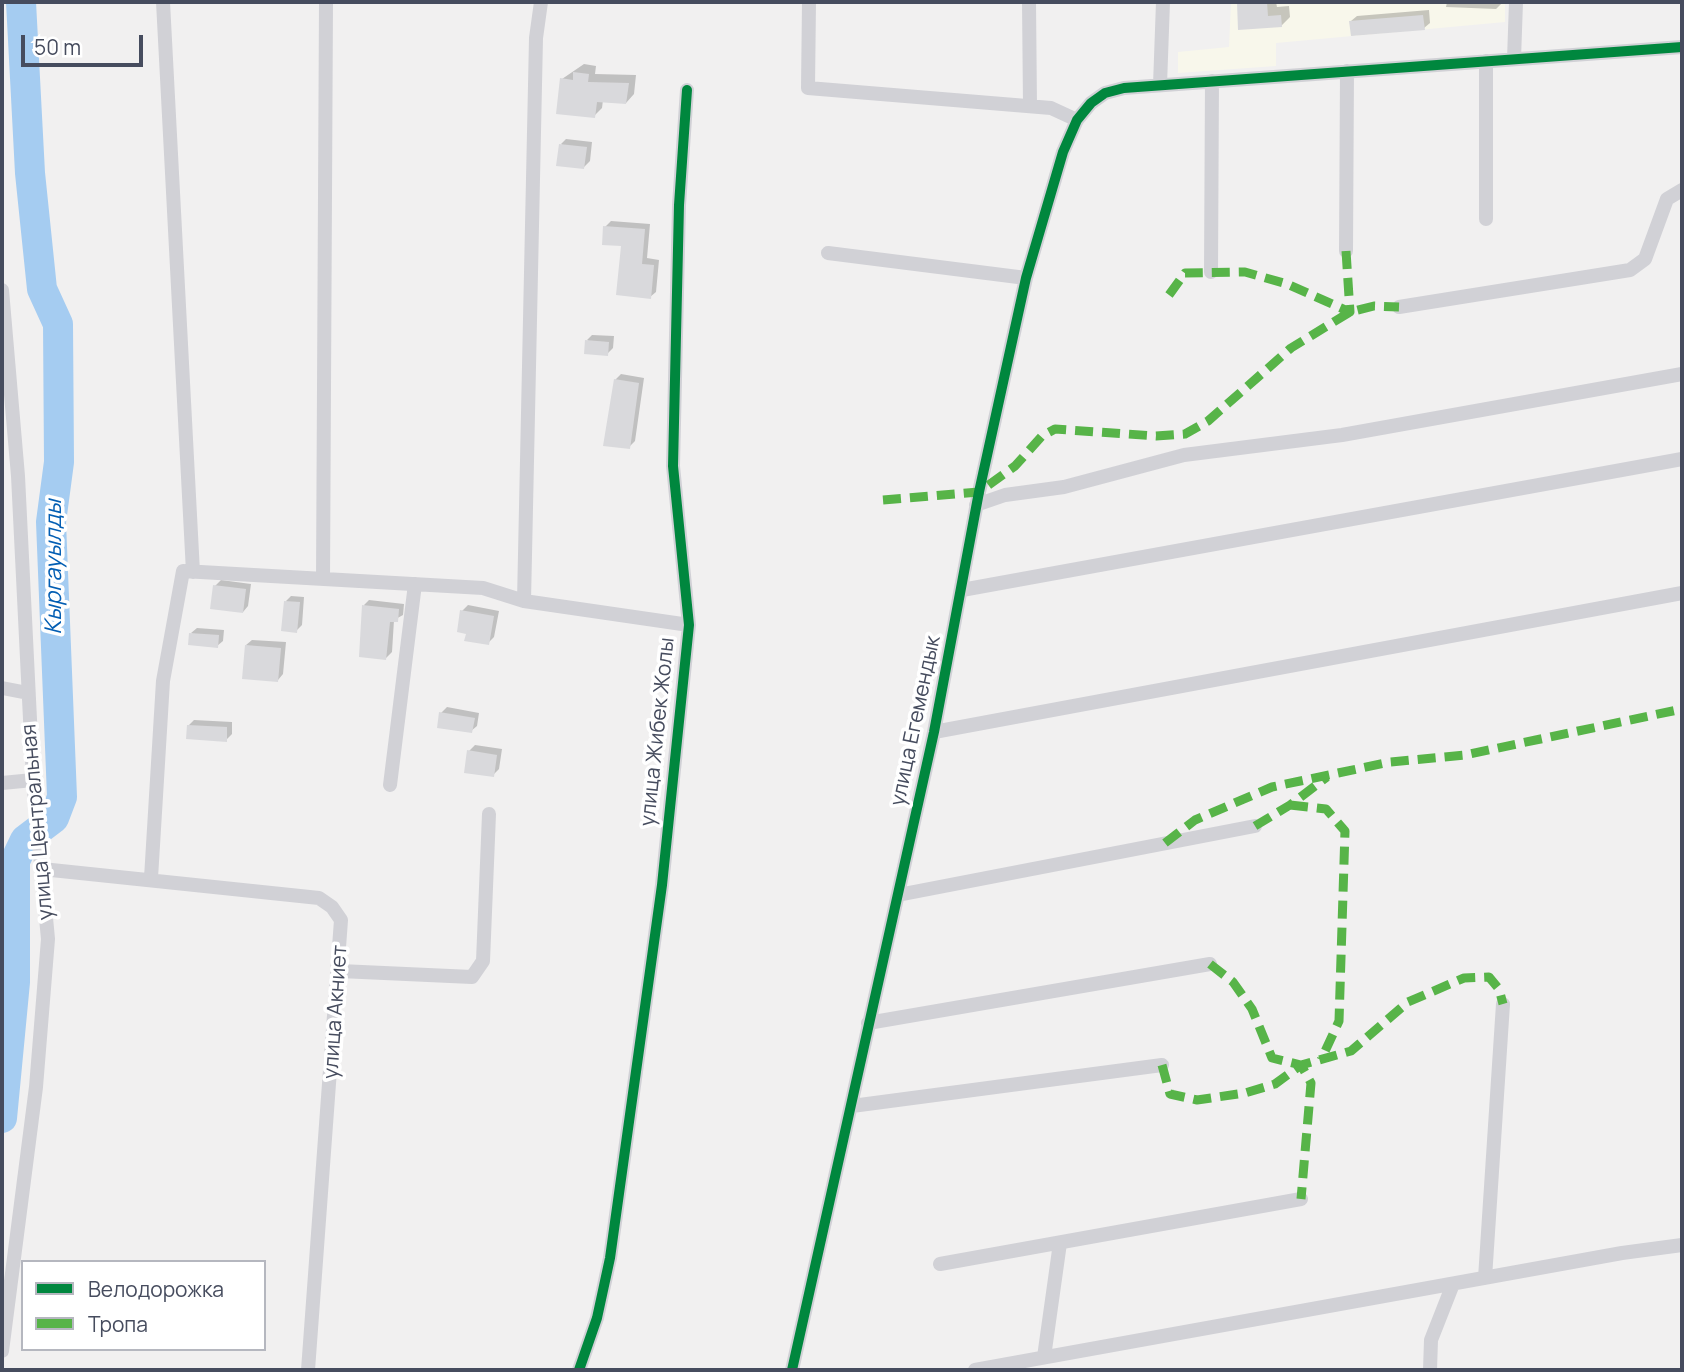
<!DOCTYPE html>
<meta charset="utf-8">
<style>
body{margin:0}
#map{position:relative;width:1684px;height:1372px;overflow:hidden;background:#f1f0f0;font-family:Manrope,sans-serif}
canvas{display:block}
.frame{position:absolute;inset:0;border:4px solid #464c5e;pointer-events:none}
.legend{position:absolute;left:21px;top:1260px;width:245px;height:91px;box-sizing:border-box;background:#fff;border:2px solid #b5b7bf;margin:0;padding:9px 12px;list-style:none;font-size:21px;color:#464c5e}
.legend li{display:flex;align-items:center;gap:14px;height:35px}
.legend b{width:35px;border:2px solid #b5b7bf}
.scale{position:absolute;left:21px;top:35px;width:122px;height:32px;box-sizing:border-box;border:4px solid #464c5e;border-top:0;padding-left:9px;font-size:21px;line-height:24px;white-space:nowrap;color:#464c5e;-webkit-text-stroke:5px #fff;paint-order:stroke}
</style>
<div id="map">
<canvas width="1684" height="1372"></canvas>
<div class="frame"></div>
<ul class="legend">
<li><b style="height:9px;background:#00873e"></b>Велодорожка</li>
<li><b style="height:9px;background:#57b448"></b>Тропа</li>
</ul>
<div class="scale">50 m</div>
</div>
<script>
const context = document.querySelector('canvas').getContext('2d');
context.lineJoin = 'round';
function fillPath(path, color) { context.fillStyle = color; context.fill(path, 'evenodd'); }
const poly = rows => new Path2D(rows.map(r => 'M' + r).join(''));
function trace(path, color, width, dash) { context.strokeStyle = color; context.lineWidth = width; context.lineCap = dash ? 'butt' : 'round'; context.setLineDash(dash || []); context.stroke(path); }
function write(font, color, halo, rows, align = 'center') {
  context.font = font + ' Manrope,sans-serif'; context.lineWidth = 7; context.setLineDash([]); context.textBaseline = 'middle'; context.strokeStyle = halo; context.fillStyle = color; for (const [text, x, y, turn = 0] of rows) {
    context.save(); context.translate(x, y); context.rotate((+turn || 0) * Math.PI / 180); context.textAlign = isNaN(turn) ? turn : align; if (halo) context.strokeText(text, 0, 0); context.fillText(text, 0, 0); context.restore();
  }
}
const commercial = poly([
 [1231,2,1505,2,1505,22,1276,43,1276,66,1178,73,1178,52,1229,47]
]);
const shadow = poly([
 [1238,2,1276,2,1277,7,1289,6,1290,17,1281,26,1240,29],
 [1447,2,1503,2,1496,9,1446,7],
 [1429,10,1430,23,1424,28,1351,21,1357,16],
 [584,64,596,66,595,74,636,75,634,94,626,103,603,100,602,108,594,116,562,79],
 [566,139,592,142,590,161,584,167,561,144],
 [611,221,650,224,647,258,659,260,656,292,650,297,623,245,605,227],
 [592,335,614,336,613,348,607,354,587,340],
 [621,374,644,378,635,441,629,447,615,380],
 [221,580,251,584,248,606,243,612,215,586],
 [291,596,304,597,302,625,296,631,286,601],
 [369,600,404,604,403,615,394,620,392,652,386,658,364,605],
 [468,605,499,611,494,637,488,643,468,632,462,611],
 [197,628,224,630,223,641,217,646,191,633],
 [252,640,286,642,283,674,278,680,246,645],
 [447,707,479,713,477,726,471,731,441,713],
 [194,720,232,722,232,734,226,740,188,726],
 [475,745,502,749,499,769,493,775,469,751]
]);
const river = poly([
 [2,1118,15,982,15,861,25,840,54,818,62,797,51,522,59,462,58,324,42,289,30,173,21,2]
]);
const building = poly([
 [1237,2,1267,2,1268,16,1281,15,1282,27,1238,30],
 [1423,15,1425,30,1351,36,1349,21],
 [573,72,589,74,588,82,629,83,626,104,597,102,595,118,556,114,560,78,573,80],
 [559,144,587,147,584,169,556,166],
 [603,226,645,229,642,264,654,265,651,299,616,295,621,246,602,245],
 [585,340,609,342,608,356,584,354],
 [614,379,639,383,630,449,603,446],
 [213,585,246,589,243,613,210,609],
 [284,601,300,602,297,633,281,631],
 [362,605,399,609,398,622,390,622,386,660,359,657],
 [460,610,494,616,489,645,464,641,466,634,457,632],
 [189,633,219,635,218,648,188,645],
 [245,645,281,648,278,682,242,679],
 [439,712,475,718,472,733,437,728],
 [187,725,227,727,227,742,186,739],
 [467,750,497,755,494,777,464,773]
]);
const minor = poly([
 [163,2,193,572],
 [809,2,808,88,1051,108,1077,120],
 [1029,2,1030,106],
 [1514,59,1516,2],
 [1160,85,1163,2],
 [1486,219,1486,61],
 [1346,251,1347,71],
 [828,253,1026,278],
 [1211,272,1212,81],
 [2,290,18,476,33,780,48,939,36,1087,2,1351],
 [1399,307,1630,270,1645,259,1667,199,1682,190],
 [976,505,1005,495,1064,487,1184,455,1342,435,1682,374],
 [323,579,326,2],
 [962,590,1682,459],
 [524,601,536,38,541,2],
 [2,688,28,693],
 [934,732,1682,593],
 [2,783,33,780],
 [390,785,415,584],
 [42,869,319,898,332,907,341,920,308,1370],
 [151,878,163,681,183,571,483,588,524,601,689,625],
 [898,895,1255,826],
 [340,971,472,977,483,961,489,814],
 [868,1023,1210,964],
 [852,1106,1162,1065],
 [940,1264,1301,1199],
 [1485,1278,1503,1004],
 [1044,1357,1060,1243],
 [579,1370,597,1318,610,1258,662,885,689,625,673,466,679,205,687,90],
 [792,1370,934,732,979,492,1026,278,1063,152,1077,120,1091,103,1105,93,1124,88,1682,47],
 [975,1370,1622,1253,1682,1245],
 [1430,1370,1431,1340,1453,1284]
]);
const quiet = poly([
 [1169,295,1185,273,1245,272,1287,284,1350,312,1346,251],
 [883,500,979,492,1015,466,1042,436,1055,429,1156,436,1185,434,1208,421,1291,348,1350,312,1374,306,1399,307],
 [1290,805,1326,809,1345,831,1339,1021,1321,1060],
 [1255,826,1290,805,1327,777],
 [1165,843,1195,820,1272,787,1390,762,1465,755,1682,709],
 [1210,964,1233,982,1252,1009,1272,1058,1301,1065,1311,1083,1301,1199],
 [1162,1065,1170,1094,1197,1100,1245,1093,1275,1084,1301,1065,1351,1051,1408,1002,1464,978,1489,977,1499,989,1503,1004]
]);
const cycleway = poly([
 [579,1370,597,1318,610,1258,662,885,689,625,673,466,679,205,687,90],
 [792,1370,934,732,979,492,1026,278,1063,152,1077,120,1091,103,1105,93,1124,88,1682,47]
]);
const streetNames = [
 ["улица Егемендык",916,721,-78],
 ["улица Жибек Жолы",658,732,-84],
 ["улица Центральная",38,822,-95],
 ["улица Акниет",336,1012,-86]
];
const waterNames = [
 ["Кыргауылды",55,567,-90]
];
fillPath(commercial, '#f8f7eb');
fillPath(shadow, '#0003');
trace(river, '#a5ccf1', 30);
fillPath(building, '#d9d9dc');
trace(minor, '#d1d1d6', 14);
trace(quiet, '#57b448', 9, [18, 9]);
trace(cycleway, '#00873e', 10);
write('21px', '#464c5e', '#fff', streetNames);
write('italic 23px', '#035eb3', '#fff', waterNames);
</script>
